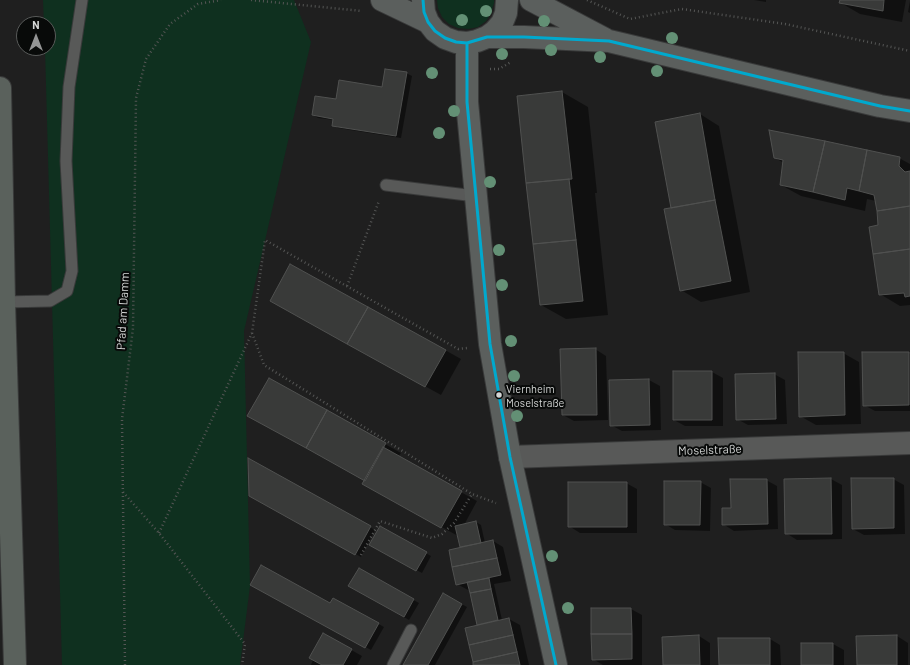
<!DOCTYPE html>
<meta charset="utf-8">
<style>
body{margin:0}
#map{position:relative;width:910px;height:665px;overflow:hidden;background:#1f1f1f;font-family:Barlow,sans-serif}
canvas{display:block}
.north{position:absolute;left:16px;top:16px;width:40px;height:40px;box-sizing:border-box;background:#080a09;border:1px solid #595b5a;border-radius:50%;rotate:0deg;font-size:11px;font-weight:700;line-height:16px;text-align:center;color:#d3d5d4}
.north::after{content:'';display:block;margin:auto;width:14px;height:18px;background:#949595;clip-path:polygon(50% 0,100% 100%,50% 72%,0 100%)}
</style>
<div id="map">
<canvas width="910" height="665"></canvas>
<div class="north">N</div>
</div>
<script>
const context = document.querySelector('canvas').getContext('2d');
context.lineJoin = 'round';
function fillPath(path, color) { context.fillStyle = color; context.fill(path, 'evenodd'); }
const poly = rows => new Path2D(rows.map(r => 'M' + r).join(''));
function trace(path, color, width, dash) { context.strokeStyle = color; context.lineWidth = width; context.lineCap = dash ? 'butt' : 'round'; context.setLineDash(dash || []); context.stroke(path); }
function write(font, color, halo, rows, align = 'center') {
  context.font = font + ' Barlow,sans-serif'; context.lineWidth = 4; context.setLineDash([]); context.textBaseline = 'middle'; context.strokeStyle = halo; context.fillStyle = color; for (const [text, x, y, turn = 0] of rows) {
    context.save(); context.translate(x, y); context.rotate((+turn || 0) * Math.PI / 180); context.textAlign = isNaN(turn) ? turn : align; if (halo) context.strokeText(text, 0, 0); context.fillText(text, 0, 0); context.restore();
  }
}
const green = poly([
 [43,0,294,0,311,42,244,331,250,586,240,665,62,665,45,48,48,48,48,24,44,24],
 [437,0,494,0,494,3,491,13,486,21,478,27,468,29,458,28,449,24,442,17,438,8]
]);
const shadow = poly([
 [754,0,766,0,766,2],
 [841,0,906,0,902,22,860,14,841,3],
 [910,1,910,13,908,12],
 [406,73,412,76,401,138,338,128,333,125,334,120,318,118,313,115,337,100,383,88],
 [562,92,588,107,597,193,595,193,608,315,566,319,541,305],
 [700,114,719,126,750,292,701,302,681,290,672,209],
 [775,158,899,158,910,164,910,305,900,306,880,294,879,226,876,201,867,199,865,211,801,196,781,185,784,163],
 [287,310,445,350,461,359,441,395],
 [595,349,606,356,608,420,574,421,563,415],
 [843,353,859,362,861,424,816,425,800,416],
 [908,353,910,354,910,411,875,411,864,405],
 [712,372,723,378,723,426,685,426,674,420],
 [774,374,785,380,787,424,748,425,737,419],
 [649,380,660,386,661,430,622,431,611,425,610,381],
 [385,444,401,453,398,457,477,501,464,525,476,522,481,525,485,543,493,541,503,547,511,581,494,584,502,620,509,619,520,625,529,665,474,665,478,626,470,590,468,590,457,584,463,548,461,547,458,536,364,484],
 [249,460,375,530,361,557,250,496],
 [831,479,842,485,842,539,797,540,786,533],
 [893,479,904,485,905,534,864,535,853,529],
 [766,480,777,486,778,529,734,531,723,524,732,509],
 [700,482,711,488,710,531,675,530,665,524],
 [626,483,637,489,637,533,580,533,569,526],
 [380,528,431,556,422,573,370,545],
 [359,570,419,603,409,620,350,586],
 [252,584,331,605,334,599,384,627,371,650],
 [443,594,467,607,435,665,405,665],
 [592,609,631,609,642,615,642,665,603,665,593,659],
 [323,634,362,656,357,665,311,665],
 [699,636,710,643,710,665,664,665],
 [897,636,908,643,908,665,858,665,857,637],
 [770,639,780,645,781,665,720,665],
 [802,644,833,644,844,650,844,665,802,665]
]);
const building = poly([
 [840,0,884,0,883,11,839,3,840,0],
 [385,69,407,72,396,136,332,126,333,119,312,115,315,96,336,99,339,80,382,87,385,69],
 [562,91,572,179,526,183,517,96,562,91],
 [700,113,715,200,671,208,655,122,700,113],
 [769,130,825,141,813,192,780,185,783,160,774,158,769,130],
 [825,141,867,150,859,191,847,188,845,200,813,192,825,141],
 [867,150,900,157,899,166,905,172,910,171,910,206,877,211,874,195,859,191,867,150],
 [569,179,576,240,533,244,526,183,569,179],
 [715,200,731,281,680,291,664,209,715,200],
 [910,206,910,249,873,254,869,227,878,225,877,211,910,206],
 [576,240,583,301,540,305,533,244,576,240],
 [910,249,910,296,905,297,904,293,879,295,873,254,910,249],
 [290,264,368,307,347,344,270,301,290,264],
 [368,307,446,350,425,387,347,344,368,307],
 [596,348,597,415,562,415,560,349,596,348],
 [798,352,844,352,845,415,799,417,798,352],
 [862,352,909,352,909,405,863,406,862,352],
 [673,371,712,371,712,420,673,420,673,371],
 [775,373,776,419,736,420,735,374,775,373],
 [269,378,327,410,306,448,247,416,269,378],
 [649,379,650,425,610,426,609,380,649,379],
 [327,410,386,443,365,481,306,448,327,410],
 [383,447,462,491,441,528,362,484,383,447],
 [248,458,371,526,355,555,249,496,248,458],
 [831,478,832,534,785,534,784,479,831,478],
 [851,478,894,478,894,528,852,529,851,478],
 [730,479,767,479,768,524,722,525,722,508,731,508,730,479],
 [664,481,701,481,700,525,664,525,664,481],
 [568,482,627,482,627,527,568,527,568,482],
 [476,521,481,543,460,547,455,526,476,521],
 [380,526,427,552,416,571,369,545,380,526],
 [493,540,497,558,452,567,449,550,493,540],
 [497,558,501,575,456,585,452,567,497,558],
 [261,565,330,603,333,598,379,623,365,648,250,585,261,565],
 [359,568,414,599,404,617,348,586,359,568],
 [489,578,491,589,470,593,467,582,489,578],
 [491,589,498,620,477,625,470,593,491,589],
 [443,593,462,604,428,665,403,665,443,593],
 [591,608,631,608,632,634,591,634,591,608],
 [509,618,513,635,469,645,465,628,509,618],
 [323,633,352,649,343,665,322,665,309,658,323,633],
 [591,634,632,634,632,659,592,660,591,634],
 [513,635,517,652,473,662,469,645,513,635],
 [699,635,700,665,663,665,662,637,699,635],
 [897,635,897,665,857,665,856,636,897,635],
 [718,638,770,638,770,665,719,665,718,638],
 [801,643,833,643,833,665,801,665,801,643],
 [517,652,520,665,473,665,473,662,517,652]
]);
const path = poly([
 [251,0,362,11],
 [587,0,630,19,682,9,785,24,910,51],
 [490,69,499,69,511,62],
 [347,286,379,201],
 [252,333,264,365,472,494,496,503],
 [123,492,159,533,245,644,242,665],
 [159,533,252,333,265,240,458,349,468,348],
 [361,555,380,521,432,538,442,534,454,523,472,494],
 [125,665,122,419,133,328,136,98,146,59,170,24,198,4,221,0]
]);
const lane = poly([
 [386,185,475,196],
 [4,302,50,301,67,291,72,271,66,161,69,87,82,0],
 [393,665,411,630]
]);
const street = poly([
 [510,457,910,443]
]);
const secondary = poly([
 [382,0,428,22],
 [423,0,424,12,428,22,435,31,445,38,456,42,467,43,477,41,487,37,495,31,502,23,506,13,507,0],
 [531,0,605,39],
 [487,37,524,37,609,41,880,106,910,111],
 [467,43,467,102,490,344,510,457,556,665]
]);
const highway = poly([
 [0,88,4,302,15,665]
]);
const bus1 = poly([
 [423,0,424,12,428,22,435,31,445,38,456,42,467,43,487,37,524,37,609,41,880,106,910,111],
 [467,43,467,102,490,344,510,457,556,665]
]);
const trees = [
 [486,11],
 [462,20],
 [544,21],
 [672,38],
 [551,50],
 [502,54],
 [600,57],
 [657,71],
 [432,73],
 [454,111],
 [439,133],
 [490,182],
 [499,250],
 [502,285],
 [511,341],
 [514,376],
 [517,416],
 [552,556],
 [568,608]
];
const markers = [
 [499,395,3.5,"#d3d5d4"]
];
const busNames = [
 ["Viernheim",506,389],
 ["Moselstraße",506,403]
];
const streetNames = [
 ["Pfad am Damm",123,311,-87],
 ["Moselstraße",710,450,-2]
];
fillPath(green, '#0f301f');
fillPath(shadow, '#0007');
fillPath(building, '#393a39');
trace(building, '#505150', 1);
trace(lane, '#393a3a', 13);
trace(street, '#393a3a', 24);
trace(secondary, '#393a3a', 24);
trace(highway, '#393a3a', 24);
trace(path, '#555655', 2.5, [1, 3]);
trace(lane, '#585958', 11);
trace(street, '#585958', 22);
trace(secondary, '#5b5f5d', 22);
trace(highway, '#5a615c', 22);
trace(bus1, '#00a9ce', 3);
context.fillStyle = '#639075';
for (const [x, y] of trees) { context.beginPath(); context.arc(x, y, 6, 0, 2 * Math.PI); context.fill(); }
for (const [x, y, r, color] of markers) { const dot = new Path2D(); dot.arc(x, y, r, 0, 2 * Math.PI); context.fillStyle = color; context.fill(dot); trace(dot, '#080a09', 1.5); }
write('11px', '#d3d5d4', '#080a09', busNames, 'left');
write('12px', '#d3d5d4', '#080a09', streetNames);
</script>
